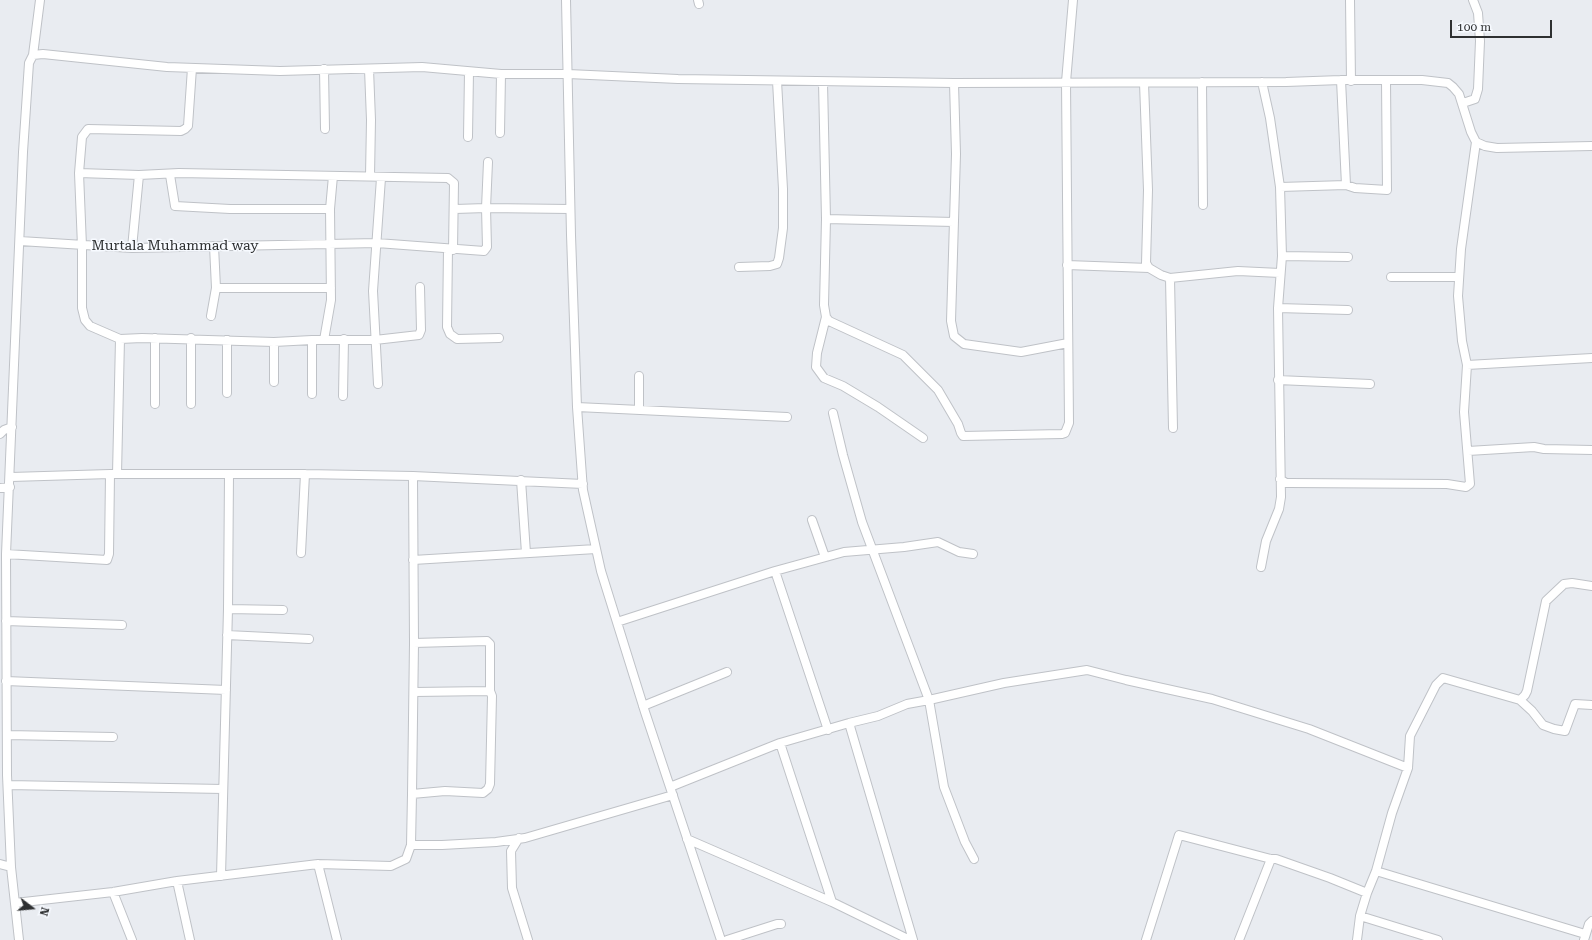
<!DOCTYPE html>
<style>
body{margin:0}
#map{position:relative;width:1592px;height:940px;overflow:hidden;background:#e9ecf1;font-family:"Roboto Serif",serif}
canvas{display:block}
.north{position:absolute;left:12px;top:888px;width:40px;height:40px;-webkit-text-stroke:3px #f7faff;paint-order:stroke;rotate:106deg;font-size:11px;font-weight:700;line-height:16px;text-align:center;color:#2e3031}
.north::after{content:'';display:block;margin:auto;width:14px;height:18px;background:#2e3031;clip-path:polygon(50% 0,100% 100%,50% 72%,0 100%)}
.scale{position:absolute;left:1450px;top:20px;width:102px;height:18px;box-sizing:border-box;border:2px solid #2e3031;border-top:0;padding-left:5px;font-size:12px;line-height:14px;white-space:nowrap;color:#2e3031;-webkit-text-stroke:3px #f7faff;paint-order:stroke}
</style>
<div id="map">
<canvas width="1592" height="940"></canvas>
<div class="north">N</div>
<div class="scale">100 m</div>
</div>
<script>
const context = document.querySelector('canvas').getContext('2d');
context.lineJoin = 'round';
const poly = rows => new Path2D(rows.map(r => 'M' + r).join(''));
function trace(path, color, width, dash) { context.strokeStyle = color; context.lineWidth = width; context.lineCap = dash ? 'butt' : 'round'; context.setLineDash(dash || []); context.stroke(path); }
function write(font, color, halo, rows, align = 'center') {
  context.font = font + ' "Roboto Serif",serif'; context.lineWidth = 3; context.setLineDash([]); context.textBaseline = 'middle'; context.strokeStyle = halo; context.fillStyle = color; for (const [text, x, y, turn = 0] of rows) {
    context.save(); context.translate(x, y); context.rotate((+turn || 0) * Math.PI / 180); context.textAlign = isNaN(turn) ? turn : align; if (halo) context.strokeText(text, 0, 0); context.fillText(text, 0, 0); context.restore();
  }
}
const minor = poly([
 [566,0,571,235,577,407,583,490,601,571,645,712,721,940],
 [698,0,699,4],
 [1350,0,1351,81],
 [33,55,43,54,167,67,280,71,422,67,501,74,568,74,678,79,954,83,1286,82,1341,80,1422,80,1448,83,1453,87,1459,94,1471,132,1476,142,1485,146,1497,148,1592,146],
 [192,68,188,126,185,129,181,131,88,129,82,137,79,173,82,246,82,308,85,320,90,326,120,339,142,338,274,342,312,340],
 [324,69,325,129],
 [369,69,371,120,370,176],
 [1341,80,1346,185],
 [823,82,826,219,824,305,826,317,817,353,816,367,824,378,843,386,878,407,923,438],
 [1202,82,1203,205],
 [954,83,956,154,951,321,954,336,964,344,1021,352,1068,343],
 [1144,83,1148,190,1146,263,1149,268,1161,275,1170,278,1238,271,1280,273],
 [1463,103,1475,99,1478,89,1480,41,1478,13,1473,0],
 [500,133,501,74],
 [468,137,469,72],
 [79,173,139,175],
 [170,175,175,206,230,209,330,209],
 [1280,187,1346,185,1355,188,1387,190,1386,81],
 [455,209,486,208,488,162],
 [826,219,954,222],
 [20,241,132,248,377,243,484,251,487,247,486,208,570,209],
 [214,246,216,288,331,288],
 [132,248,139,175,179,173,448,178,454,183,453,250],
 [448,249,447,327,450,334,457,339,499,338],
 [1282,256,1348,257],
 [1067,265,1149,268],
 [739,267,770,266,777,264,779,258,783,228,783,189,777,81],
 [1391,277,1459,277],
 [1170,278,1173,428],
 [1278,308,1348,310],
 [211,316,216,288],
 [826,317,829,321,903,355,938,390,958,424,961,433,963,436,1062,434,1065,433,1069,423,1066,82,1073,0],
 [191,338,191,404],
 [324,340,375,340,419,335,421,330,420,287],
 [274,342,274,382],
 [1467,365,1592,358],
 [639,376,639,410],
 [1278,380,1370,384],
 [378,384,373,291,381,178],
 [227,393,227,340],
 [312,394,312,340,324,340,331,300,330,209,333,176],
 [343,396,344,339],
 [155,404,155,338],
 [577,407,787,417],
 [833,413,843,455,862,522,929,700,944,787,965,842,974,859],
 [0,434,4,430,12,427],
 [1468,451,1534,447,1544,449,1592,450],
 [117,474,120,339],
 [11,477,110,474,305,474,413,476,583,484],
 [1280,479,1286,483,1290,483,1447,484,1466,487,1470,484,1464,412,1467,365,1462,341,1458,296,1461,249,1476,142],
 [521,480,526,553],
 [0,488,10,487],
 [812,520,825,557],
 [301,553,305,474],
 [6,554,107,560,109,554,110,474],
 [413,560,596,549],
 [1261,567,1266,541,1279,509,1281,497,1278,308,1282,256,1280,187,1270,118,1262,82],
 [775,571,828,730],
 [228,609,283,610],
 [6,621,122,625],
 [617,622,775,571,844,552,904,547,938,542,959,552,973,554],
 [227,635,309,639],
 [6,681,226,690],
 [414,692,490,691],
 [1520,700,1532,711,1543,725,1554,729,1565,731,1575,704,1592,705],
 [643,706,727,672],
 [849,723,913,940],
 [7,735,113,737],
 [780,743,832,902],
 [8,785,223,789],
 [670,787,780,743,849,723,878,716,907,704,929,700,1004,683,1087,670,1126,680,1212,699,1309,729,1408,768],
 [412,794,445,791,483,793,488,789,490,784,492,696,490,691,490,644,487,641,414,643],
 [519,838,511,851,512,888,528,940],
 [687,839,832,902,910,940],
 [411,845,442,845,496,842,525,838,673,795],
 [0,864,11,867],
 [318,864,337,940],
 [1376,871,1585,934],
 [221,876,228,609,229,474],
 [177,881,190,940],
 [113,892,132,940],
 [15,903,113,892,177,881,318,864,391,866,406,859,411,845,412,794,414,643,413,476],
 [1360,916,1438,940],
 [19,940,11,867,7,775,6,554,23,152,29,63,33,55,40,0],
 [727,940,777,924,781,924],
 [1146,940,1179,835,1271,859,1276,859,1330,878,1367,893],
 [1239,940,1271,859],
 [1357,940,1360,916,1367,893,1376,871,1392,813,1408,768,1410,736,1436,685,1443,678,1520,700,1525,695,1527,691,1546,601,1564,584,1572,583,1592,586],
 [1584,940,1589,924,1592,921]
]);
const streetNames = [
 ["Murtala Muhammad way",175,246]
];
trace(minor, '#bfc2c7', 10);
trace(minor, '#fff', 8);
write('14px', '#2e3031', '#f7faff', streetNames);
</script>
